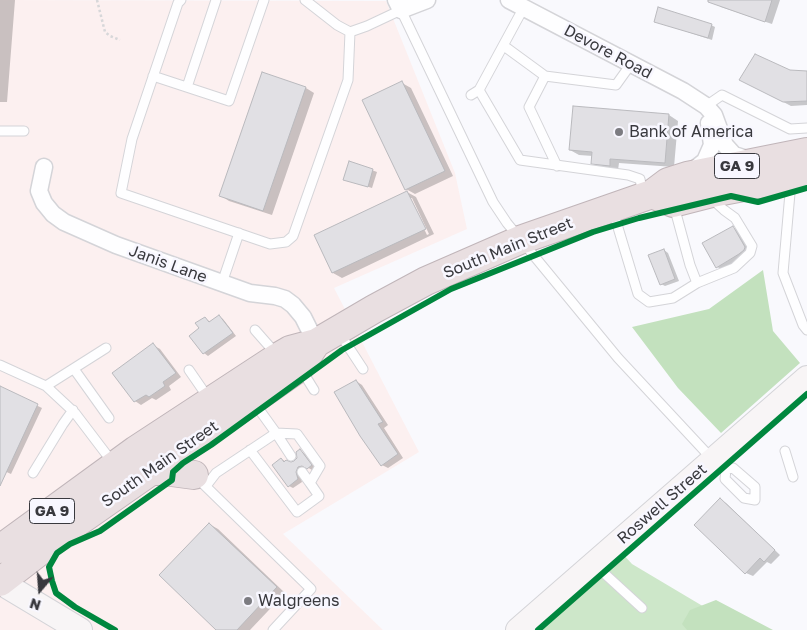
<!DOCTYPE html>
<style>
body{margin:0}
#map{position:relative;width:807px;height:630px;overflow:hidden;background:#f9f9fd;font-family:"Golos Text",sans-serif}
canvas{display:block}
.north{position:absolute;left:15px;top:565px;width:50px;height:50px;-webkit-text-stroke:4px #f8f7ff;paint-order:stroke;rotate:198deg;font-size:14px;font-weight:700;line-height:20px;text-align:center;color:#39393e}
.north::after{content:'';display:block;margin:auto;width:18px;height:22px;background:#39393e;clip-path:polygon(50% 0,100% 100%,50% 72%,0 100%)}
</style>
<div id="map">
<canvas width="807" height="630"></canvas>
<div class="north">N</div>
</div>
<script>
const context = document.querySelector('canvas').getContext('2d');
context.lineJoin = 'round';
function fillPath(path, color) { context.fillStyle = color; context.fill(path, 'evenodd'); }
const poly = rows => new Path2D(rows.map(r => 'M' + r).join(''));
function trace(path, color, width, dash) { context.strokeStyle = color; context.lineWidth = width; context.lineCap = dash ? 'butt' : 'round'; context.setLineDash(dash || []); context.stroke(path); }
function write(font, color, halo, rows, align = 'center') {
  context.font = font + ' "Golos Text",sans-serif'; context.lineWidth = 5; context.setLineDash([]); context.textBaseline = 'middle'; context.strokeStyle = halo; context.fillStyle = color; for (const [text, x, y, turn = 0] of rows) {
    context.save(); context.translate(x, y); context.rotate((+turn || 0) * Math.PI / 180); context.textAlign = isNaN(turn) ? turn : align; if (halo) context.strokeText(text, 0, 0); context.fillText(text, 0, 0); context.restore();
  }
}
const commercial = poly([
 [0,0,386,1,455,173,467,229,334,288,419,452,283,534,383,630,0,630]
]);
const green = poly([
 [621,552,632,564,743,630,529,630]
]);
const forest = poly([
 [763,270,773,331,800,363,721,433,678,388,632,327,709,309],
 [716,600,773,630,687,630,682,624,690,610]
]);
const shadow = poly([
 [0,0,15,0,7,102,0,102],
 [716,0,780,0,772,24,721,7,715,3],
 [660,23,711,25,715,27,712,40],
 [807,72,807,105,791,106,747,83],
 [402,83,411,88,453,176,415,194,406,189],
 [306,88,314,93,272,215,229,201,220,195],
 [574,107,669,115,678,121,674,167,619,163,618,170,601,168,592,163,593,156,579,155,570,150],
 [350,162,377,172,372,188,344,179],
 [407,192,416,197,434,234,342,278,333,273,316,236],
 [409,198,412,198,429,234,427,235],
 [733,228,739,231,751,251,724,270,717,267],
 [664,250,668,253,679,281,665,286,661,284],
 [219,317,223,319,236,336,208,356,204,353,201,328,205,318,210,322],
 [153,345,160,349,181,377,169,386,171,390,156,400,152,398,141,405,135,401],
 [356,381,362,385,388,425,384,428,403,458,388,468,382,465],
 [0,388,42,408,11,474,0,469],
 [300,451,304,453,315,468,312,470,307,467,302,469,300,475,302,482,293,488,289,486,281,459,291,464,298,459],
 [720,500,726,503,780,555,771,564,767,562,753,576,746,573],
 [209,524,218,529,285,593,250,630,218,630]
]);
const building = poly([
 [708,0,772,0,765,22,708,2,708,0],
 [658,7,712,24,708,38,654,22,658,7],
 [755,54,790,70,807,71,807,101,783,102,739,80,755,54],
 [262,72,306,87,263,211,219,196,262,72],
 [402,81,445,171,405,190,362,100,402,81],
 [573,106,669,114,665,163,610,159,610,166,591,164,592,152,569,150,573,106],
 [349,161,373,169,368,187,343,180,349,161],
 [407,191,426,229,332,273,314,235,407,191],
 [733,226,745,247,744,250,739,254,716,268,702,243,733,226],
 [664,249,675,279,660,285,648,255,664,249],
 [219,315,233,333,203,354,189,336,199,328,195,323,205,317,209,322,219,315],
 [153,343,176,373,163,382,165,386,149,397,146,395,134,402,112,373,153,343],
 [356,380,383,422,378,424,398,454,381,466,360,436,334,392,356,380],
 [0,386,38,404,0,486,0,386],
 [300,449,312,465,307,469,302,466,298,467,296,472,298,479,288,487,272,465,281,458,284,462,286,460,291,462,294,461,297,458,296,452,300,449],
 [720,498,775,550,764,562,760,558,745,574,694,525,720,498],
 [209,523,277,587,237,630,216,630,159,575,209,523]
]);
const path = poly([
 [97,0,105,32,110,36,120,40]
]);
const lane = poly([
 [181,0,178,3,132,139,121,193,270,244,286,242,293,236,348,80,350,32],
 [305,0,337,25,350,32,367,26,401,10,493,202,507,223,618,358,713,460,726,469,733,468,755,487,755,500,744,498,725,479,726,469],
 [504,46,545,76],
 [153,76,229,101,264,0],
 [187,87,216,0],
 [479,90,520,160,628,175,640,179,643,195],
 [471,95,479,90,524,7],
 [706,106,722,95,790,129,807,128],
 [0,131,24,131],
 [557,166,529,107,545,76,616,85,631,64],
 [787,181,790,193,783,273,803,325,807,330],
 [674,206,690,265,697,283,734,268,750,253,752,246,735,218,724,210,713,200,712,196],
 [613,211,638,294,649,302,673,298,697,283],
 [222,283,239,233],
 [255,330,277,355],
 [340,334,363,369],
 [0,365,46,386,106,348],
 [74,369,109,418],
 [301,369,314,390],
 [189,370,209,399],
 [46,386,75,413,113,463],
 [276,433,291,456],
 [250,450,297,512,319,496,310,483,320,466,297,434,276,433],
 [785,451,793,477],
 [302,472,310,483],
 [33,473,63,424,73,410],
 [195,476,311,589,273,630],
 [206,486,216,473,276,433,253,401],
 [594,564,642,608]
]);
const street = poly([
 [396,0,401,10,427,0],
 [509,0,683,91,706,106,714,115,725,145,734,155,753,161],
 [44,167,39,191,44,203,53,214,64,222,116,245,250,293,275,296,285,299,293,305,303,317,316,343],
 [691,172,705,161,712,145,709,123]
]);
const secondary = poly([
 [0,582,80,630],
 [518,630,807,378]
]);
const highway = poly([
 [652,194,673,203,712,193,807,175],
 [149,471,164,471,194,475],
 [0,549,136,450,278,357,290,350,316,343,374,309,426,281,520,240,652,194,668,182,687,176,807,152],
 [0,582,75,524,300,367,316,343]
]);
const cycleway = poly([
 [115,630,75,607,56,593,52,581,49,567,57,553,70,544,100,531,172,480,173,472,183,463,211,445,342,350,451,289,593,232,639,218,731,196,758,202,807,188],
 [538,630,807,394]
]);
const markers = [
 [619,132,5,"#7c7c81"],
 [248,601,5,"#7c7c81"]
];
const shields = [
 [737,166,45],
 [52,511,45]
];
const shieldNames = [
 ["GA 9",737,166],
 ["GA 9",52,511]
];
const streetNames = [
 ["Devore Road",608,52,28],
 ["South Main Street",508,248,-22],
 ["Janis Lane",168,264,20],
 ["South Main Street",160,464,-35],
 ["Roswell Street",662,504,-41]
];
const poiNames = [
 ["Bank of America",629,132],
 ["Walgreens",258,601]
];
fillPath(commercial, '#fcf0f0');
fillPath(green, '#cde7c9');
fillPath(forest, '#c3e1be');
fillPath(shadow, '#0003');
fillPath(building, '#e1e0e4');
trace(building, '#bababe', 1);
trace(lane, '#d4d4d8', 11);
trace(street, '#d4d4d8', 19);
trace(secondary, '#d4d4d8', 26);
trace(highway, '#c0b5b9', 30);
trace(path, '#d7d7d9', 2.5, [2.5, 2.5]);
trace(lane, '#fefeff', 9);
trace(street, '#fefeff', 16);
trace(secondary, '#f8f5f6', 24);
trace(highway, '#e9dfe1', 28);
trace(cycleway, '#00873e', 6);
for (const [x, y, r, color] of markers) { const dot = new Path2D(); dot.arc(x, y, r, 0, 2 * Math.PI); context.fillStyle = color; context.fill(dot); trace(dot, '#f8f7ff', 2); }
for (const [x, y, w] of shields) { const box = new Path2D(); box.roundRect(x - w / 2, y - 12.5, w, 25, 4); context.fillStyle = '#f8f7ff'; context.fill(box); trace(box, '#39393e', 1); }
write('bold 15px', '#39393e', null, shieldNames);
write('16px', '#39393e', '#f8f7ff', streetNames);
write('16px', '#39393e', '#f8f7ff', poiNames, 'left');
</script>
